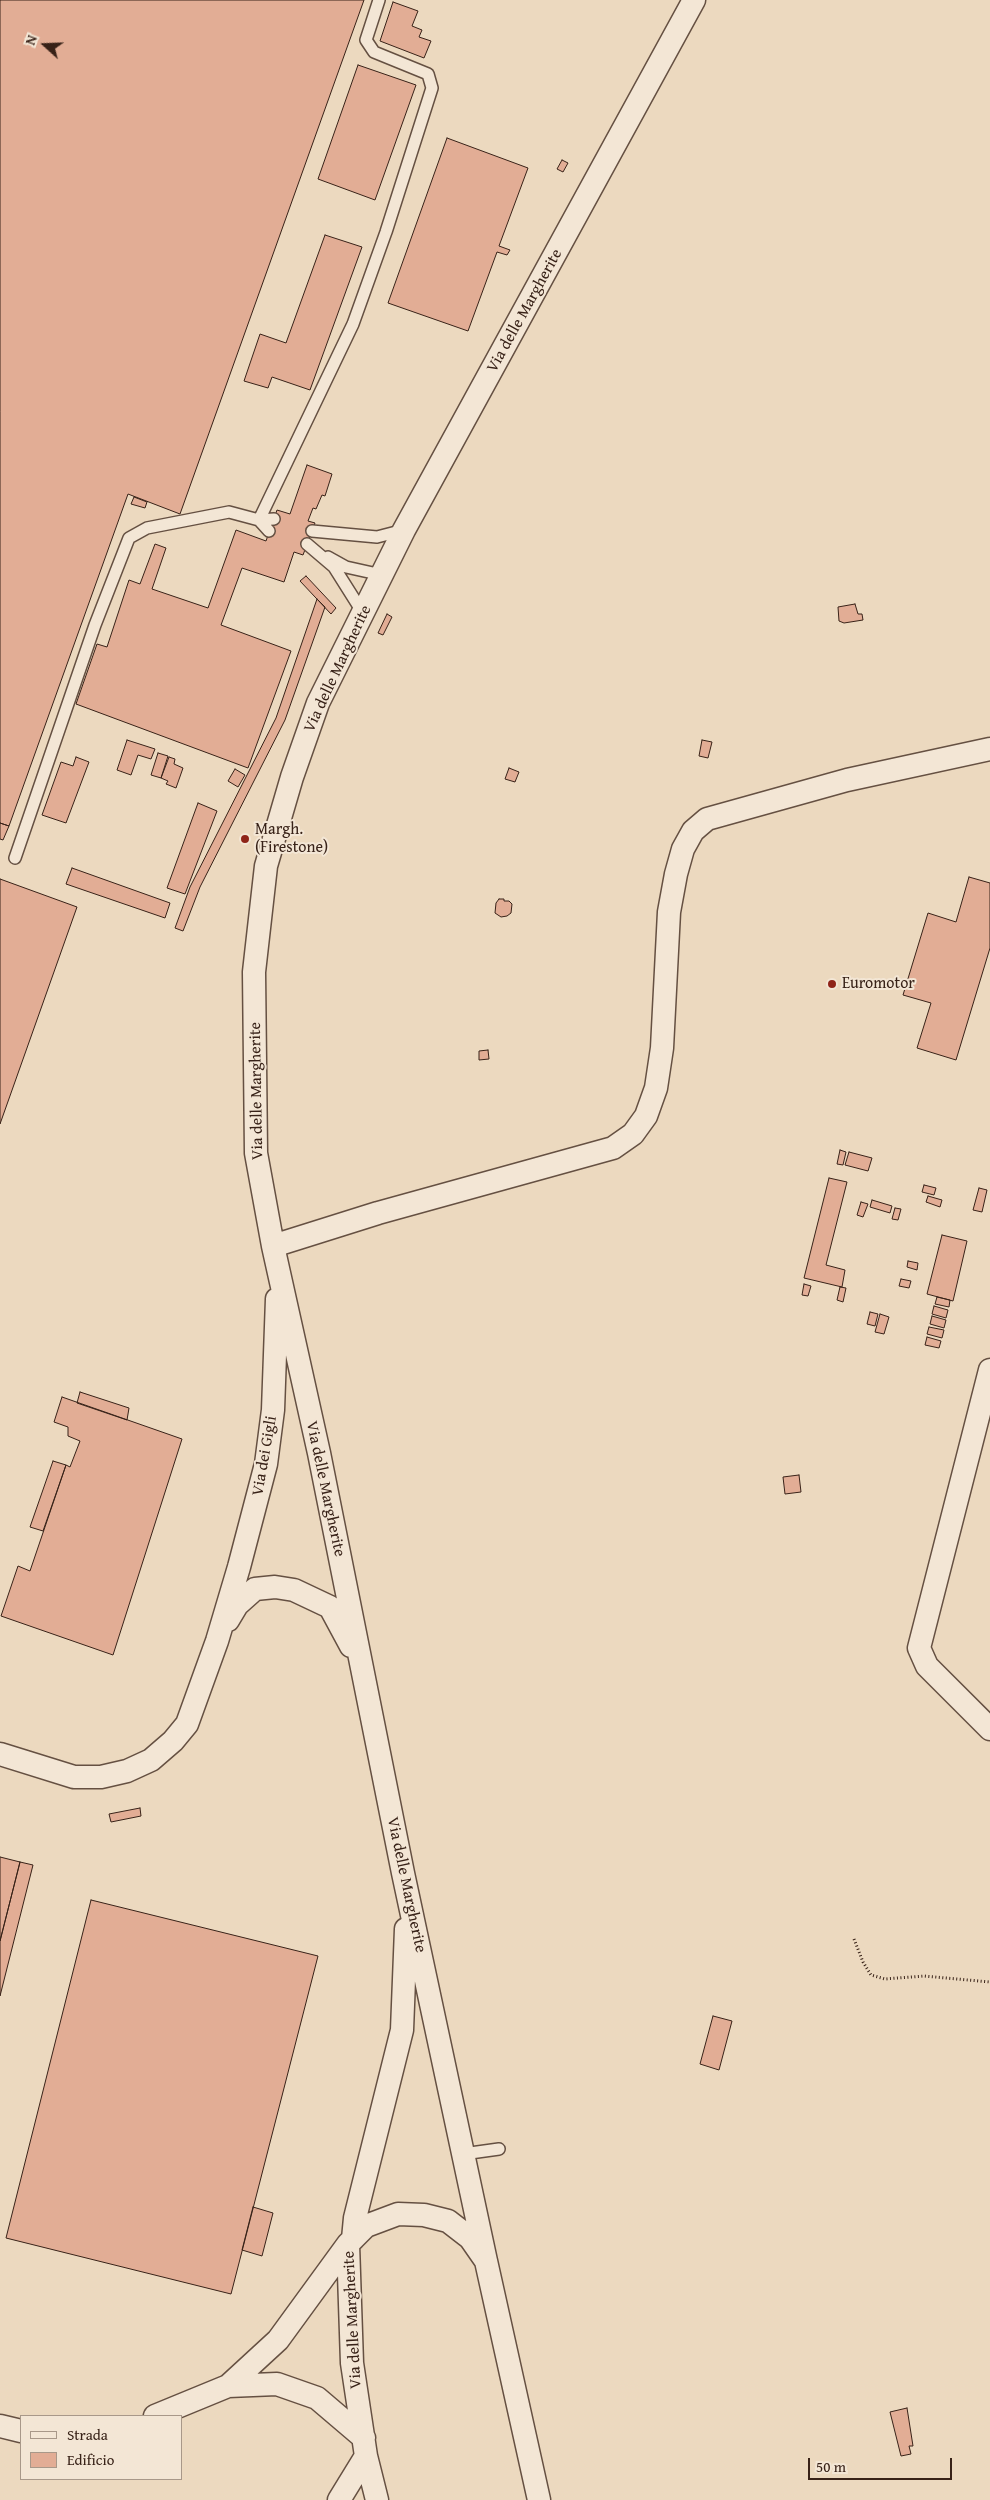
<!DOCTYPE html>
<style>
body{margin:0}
#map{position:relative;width:990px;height:2500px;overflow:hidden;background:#ecd9bf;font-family:"Gentium Book Plus",serif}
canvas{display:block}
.legend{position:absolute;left:20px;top:2415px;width:162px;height:65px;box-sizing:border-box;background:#f3e6d5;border:1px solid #a89889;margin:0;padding:6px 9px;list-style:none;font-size:15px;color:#382218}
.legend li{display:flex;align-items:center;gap:10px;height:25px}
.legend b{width:25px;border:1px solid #a89889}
.north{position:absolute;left:20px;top:20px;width:50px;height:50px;-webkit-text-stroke:4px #f3e6d5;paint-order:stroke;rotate:290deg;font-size:14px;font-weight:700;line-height:20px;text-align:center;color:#382218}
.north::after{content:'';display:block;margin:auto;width:18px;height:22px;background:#382218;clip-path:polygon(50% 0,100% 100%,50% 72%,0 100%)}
.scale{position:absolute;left:808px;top:2458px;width:144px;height:22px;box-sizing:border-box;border:2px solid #382218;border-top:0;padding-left:6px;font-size:15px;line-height:18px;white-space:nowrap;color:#382218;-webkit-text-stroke:4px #f3e6d5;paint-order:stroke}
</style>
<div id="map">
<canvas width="990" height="2500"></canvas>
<ul class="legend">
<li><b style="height:6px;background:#f3e6d5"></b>Strada</li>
<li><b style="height:14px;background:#e2ad95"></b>Edificio</li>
</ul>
<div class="north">N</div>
<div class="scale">50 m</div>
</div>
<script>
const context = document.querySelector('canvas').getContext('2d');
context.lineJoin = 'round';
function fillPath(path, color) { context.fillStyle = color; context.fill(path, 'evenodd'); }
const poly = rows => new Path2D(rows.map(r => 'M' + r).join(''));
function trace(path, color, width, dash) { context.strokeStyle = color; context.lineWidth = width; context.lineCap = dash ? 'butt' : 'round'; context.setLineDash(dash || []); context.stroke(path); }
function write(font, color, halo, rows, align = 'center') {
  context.font = font + ' "Gentium Book Plus",serif'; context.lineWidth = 4; context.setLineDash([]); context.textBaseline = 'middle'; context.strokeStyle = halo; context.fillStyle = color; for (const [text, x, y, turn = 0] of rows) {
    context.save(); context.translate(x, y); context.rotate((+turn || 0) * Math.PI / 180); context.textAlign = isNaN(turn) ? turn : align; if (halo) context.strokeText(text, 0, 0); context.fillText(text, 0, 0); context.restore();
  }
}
const building = poly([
 [0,0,364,0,180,514,128,494,9,826,0,823,0,0],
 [393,2,418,11,412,26,422,30,419,37,431,41,424,58,380,41,393,2],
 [358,65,416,85,375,200,318,179,358,65],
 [447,138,528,168,499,246,510,250,507,255,497,252,468,331,388,303,447,138],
 [562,160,568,163,563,172,557,169,562,160],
 [325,235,362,247,310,390,272,377,268,388,244,381,260,334,286,343,325,235],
 [307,465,332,474,325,496,322,495,316,509,313,508,308,521,315,523,303,555,294,552,284,582,242,568,221,625,291,651,248,768,76,704,97,644,107,647,129,580,140,584,155,544,166,548,152,589,208,608,236,530,266,541,277,510,290,514,307,465],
 [134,497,147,502,145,508,131,504,134,497],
 [306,576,336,608,331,614,300,581,306,576],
 [317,599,325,607,285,720,200,887,183,931,175,928,190,887,276,718,317,599],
 [855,604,858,614,862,614,863,620,844,623,839,621,838,607,855,604],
 [387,614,392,617,383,635,378,633,387,614],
 [127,740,155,749,151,759,138,755,131,775,117,770,127,740],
 [702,740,712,742,708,758,699,756,702,740],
 [158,753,168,756,161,778,151,775,158,753],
 [76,757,89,762,66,823,42,815,61,762,73,766,76,757],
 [169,757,175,759,174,764,183,768,176,788,166,784,168,781,161,778,169,757],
 [509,768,519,772,515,782,505,779,509,768],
 [235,769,245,775,238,787,228,781,235,769],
 [198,803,217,811,185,894,167,888,198,803],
 [0,823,9,826,3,840,0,839,0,823],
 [72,868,170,903,165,918,66,884,72,868],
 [969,877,990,883,990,948,956,1060,917,1048,931,1003,903,995,928,913,956,922,969,877],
 [0,879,77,907,0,1124,0,879],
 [499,899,504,899,504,901,509,901,512,904,511,913,507,916,501,917,495,913,496,903,499,899],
 [488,1050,489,1059,479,1060,479,1051,488,1050],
 [840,1150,846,1152,843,1165,837,1164,840,1150],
 [849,1152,872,1158,868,1171,845,1165,849,1152],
 [829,1178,847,1182,826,1265,845,1270,842,1287,804,1278,829,1178],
 [924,1185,936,1188,934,1195,922,1192,924,1185],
 [979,1188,987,1190,982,1212,973,1210,979,1188],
 [928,1196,942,1200,940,1207,926,1202,928,1196],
 [872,1200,892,1206,890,1213,870,1207,872,1200],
 [861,1202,868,1204,863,1217,857,1215,861,1202],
 [895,1208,901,1209,898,1220,892,1219,895,1208],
 [942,1235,967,1241,953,1301,927,1294,942,1235],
 [908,1261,918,1263,917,1270,907,1267,908,1261],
 [901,1279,911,1281,909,1288,899,1286,901,1279],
 [804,1284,811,1286,808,1296,802,1295,804,1284],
 [840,1287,846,1288,843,1302,837,1300,840,1287],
 [937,1297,950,1300,949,1307,935,1304,937,1297],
 [934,1306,948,1310,946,1318,932,1314,934,1306],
 [870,1312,878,1314,875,1326,867,1324,870,1312],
 [880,1314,889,1317,884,1334,875,1332,880,1314],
 [932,1316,946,1320,944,1328,930,1324,932,1316],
 [929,1327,944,1330,942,1338,927,1334,929,1327],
 [927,1337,941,1341,939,1348,925,1345,927,1337],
 [80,1392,129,1408,127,1420,77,1403,80,1392],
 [62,1397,182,1439,113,1655,1,1616,18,1566,30,1571,66,1465,70,1467,80,1441,68,1436,68,1427,54,1422,62,1397],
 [53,1461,66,1465,43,1531,30,1527,53,1461],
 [799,1475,801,1492,785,1494,783,1477,799,1475],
 [140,1808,141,1816,111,1822,109,1814,140,1808],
 [0,1857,20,1862,0,1941,0,1857],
 [20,1862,33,1865,0,1996,0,1941,20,1862],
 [91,1900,318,1956,231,2294,6,2238,91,1900],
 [713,2016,732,2021,719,2070,700,2064,713,2016],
 [253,2207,273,2213,262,2256,242,2250,253,2207],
 [907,2408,913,2446,909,2446,911,2454,901,2456,890,2412,907,2408]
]);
const path = poly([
 [854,1939,863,1962,871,1975,885,1979,924,1976,990,1982]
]);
const lane = poly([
 [269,531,259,520,274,519],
 [312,531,377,537,404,530],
 [307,544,334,567,363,613],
 [328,557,346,567,382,575],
 [15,858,95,625,129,538,147,528,229,512,259,520,353,324,386,232,432,88,428,74,374,52,366,40,379,0],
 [463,2154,499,2149]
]);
const street = poly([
 [273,1246,378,1213,613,1148,633,1134,646,1116,656,1088,662,1048,669,912,676,874,683,849,693,831,707,819,847,780,990,749],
 [990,1370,919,1648,927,1666,990,1729],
 [228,1620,237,1605,255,1589,275,1587,294,1590,330,1607,351,1646],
 [0,1754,74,1777,101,1777,127,1771,151,1760,173,1741,187,1724,217,1641,239,1567,266,1464,273,1410,277,1299],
 [353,2239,355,2218,402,2030,406,1929],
 [348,2244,352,2363,366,2456,377,2500],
 [486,2261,403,1873,319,1453,273,1246,256,1153,254,972,266,866,292,777,318,703,404,530,694,0],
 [228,2386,277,2384,317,2398,364,2438],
 [155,2416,228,2386,278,2340,348,2244,366,2226,398,2214,424,2215,448,2221,470,2238,486,2261,539,2500],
 [0,2426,21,2431],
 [339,2500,366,2456]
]);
const markers = [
 [245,839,5,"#8f2418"],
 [832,984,5,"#8f2418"]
];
const streetNames = [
 ["Via delle Margherite",525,311,-61],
 ["Via delle Margherite",338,669,-65],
 ["Via delle Margherite",257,1091,-91],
 ["Via dei Gigli",265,1456,-80],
 ["Via delle Margherite",325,1489,78],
 ["Via delle Margherite",406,1885,78],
 ["Via delle Margherite",353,2320,-93]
];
const poiNames = [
 ["Margh.",255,830],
 ["(Firestone)",255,848],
 ["Euromotor",842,984]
];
fillPath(building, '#e2ad95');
trace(building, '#382218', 1);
trace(lane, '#655042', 14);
trace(street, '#655042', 25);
trace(path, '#382218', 3, [1, 2.5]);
trace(lane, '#f3e6d5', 11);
trace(street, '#f3e6d5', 22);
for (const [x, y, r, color] of markers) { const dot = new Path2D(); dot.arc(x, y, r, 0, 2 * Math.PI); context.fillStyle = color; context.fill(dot); trace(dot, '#f3e6d5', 2); }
write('16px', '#382218', '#f3e6d5', streetNames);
write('16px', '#382218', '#f3e6d5', poiNames, 'left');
</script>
